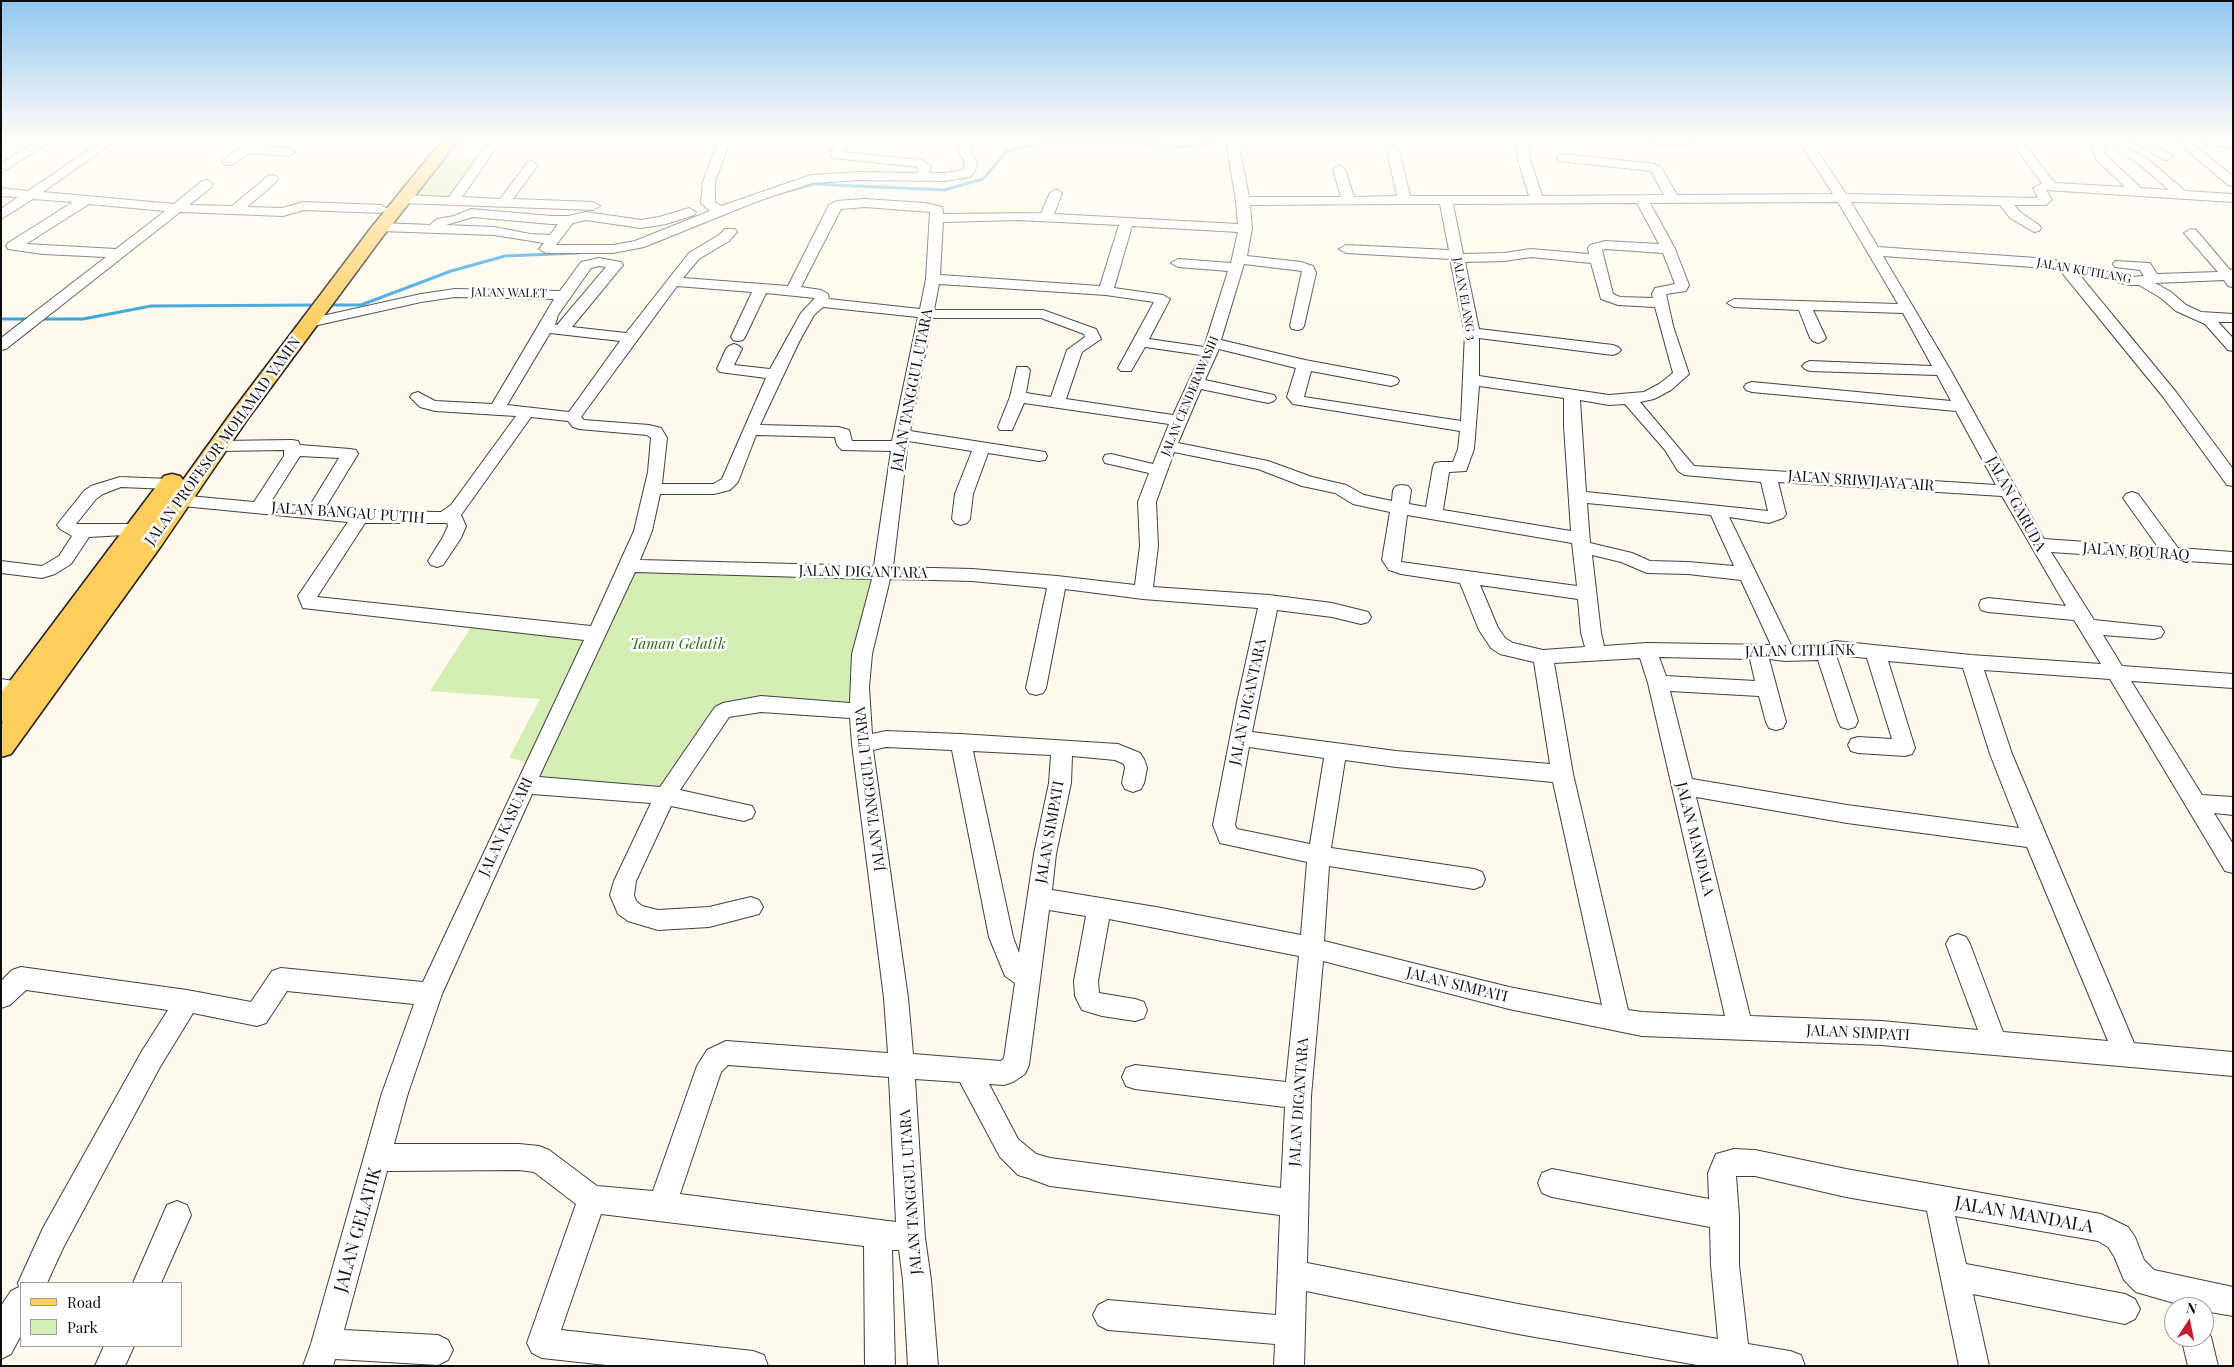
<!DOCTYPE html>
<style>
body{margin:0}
#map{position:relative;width:2234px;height:1367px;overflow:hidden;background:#fffaed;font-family:"Playfair Display",serif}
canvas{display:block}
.frame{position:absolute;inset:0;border:2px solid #0d0d0d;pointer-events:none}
.legend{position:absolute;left:20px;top:1282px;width:162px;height:65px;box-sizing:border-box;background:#fff;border:1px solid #9e9e9e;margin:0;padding:6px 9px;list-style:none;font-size:15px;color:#0d0d0d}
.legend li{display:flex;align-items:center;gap:10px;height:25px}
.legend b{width:25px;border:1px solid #9e9e9e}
.north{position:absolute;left:2164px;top:1297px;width:50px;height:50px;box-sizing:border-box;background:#fff;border:1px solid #9e9e9e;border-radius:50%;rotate:11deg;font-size:14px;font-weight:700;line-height:20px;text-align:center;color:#0d0d0d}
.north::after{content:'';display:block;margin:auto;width:18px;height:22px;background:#c81a2d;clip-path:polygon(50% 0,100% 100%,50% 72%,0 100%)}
</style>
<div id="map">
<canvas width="2234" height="1367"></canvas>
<div class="frame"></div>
<ul class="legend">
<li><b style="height:6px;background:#ffce5d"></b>Road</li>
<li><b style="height:14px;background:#d4edb3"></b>Park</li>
</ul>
<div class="north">N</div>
</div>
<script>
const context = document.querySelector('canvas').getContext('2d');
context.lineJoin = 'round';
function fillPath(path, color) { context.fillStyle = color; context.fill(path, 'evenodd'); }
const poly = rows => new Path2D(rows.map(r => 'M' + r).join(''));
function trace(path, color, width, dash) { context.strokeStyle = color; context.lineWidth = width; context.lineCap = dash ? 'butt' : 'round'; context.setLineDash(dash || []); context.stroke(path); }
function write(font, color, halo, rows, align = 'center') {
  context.font = font + ' "Playfair Display",serif'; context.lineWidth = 5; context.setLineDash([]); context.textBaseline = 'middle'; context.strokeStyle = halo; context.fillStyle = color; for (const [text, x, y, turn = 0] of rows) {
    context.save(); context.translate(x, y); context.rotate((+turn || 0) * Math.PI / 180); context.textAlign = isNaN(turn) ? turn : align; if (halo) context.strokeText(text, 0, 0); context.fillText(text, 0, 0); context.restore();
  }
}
const green = poly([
 [429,155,481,159,450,200,405,201,391,195,407,176],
 [628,564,879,573,857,709,721,709,666,789,527,784,536,764,509,758,540,699,430,691,475,621,596,635]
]);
const stream = poly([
 [777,194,814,184,944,190,983,179,1007,151,1043,143,1120,141,1185,147,1221,141],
 [326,305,361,305,451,271,505,256,578,253],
 [1,319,30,319],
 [40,319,83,319,151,306,316,305]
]);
const minor = poly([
 [38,141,52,141,1,173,1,163,38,141],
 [102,141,114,142,43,192,174,204,202,181,207,180,213,184,212,187,189,205,232,206,268,176,272,175,276,176,278,179,276,182,247,207,282,208,303,202,381,205,388,209,381,213,304,210,283,216,180,212,6,349,1,350,1,338,106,257,43,254,8,249,6,246,8,243,73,202,33,199,1,219,1,209,18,197,1,196,1,188,28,191,102,141],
 [89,204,165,211,116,249,26,244,89,204],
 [251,141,262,141,259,146,289,148,295,152,289,156,249,153,232,165,224,165,222,162,224,159,251,141],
 [489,141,501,141,462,197,500,199,528,162,532,161,538,165,513,199,593,202,600,206,593,210,403,203,397,199,403,195,449,197,489,141],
 [718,141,730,141,715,182,715,202,721,206,811,175,860,172,917,173,918,167,833,158,830,153,838,141,850,141,843,152,922,160,931,166,929,173,944,173,963,170,965,162,959,152,959,141,971,141,971,152,977,162,975,171,970,177,944,181,860,180,812,183,758,201,644,247,613,253,546,253,539,249,544,243,494,235,381,231,374,227,381,223,430,225,437,219,454,216,471,209,551,216,568,216,586,212,641,220,659,217,689,208,696,212,694,215,666,224,641,228,586,220,573,223,556,245,613,245,635,241,710,211,701,203,703,182,718,141],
 [473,217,551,224,558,224,550,235,530,234,494,227,446,225,473,217],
 [1226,141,1238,141,1249,197,1341,197,1333,169,1339,165,1345,169,1354,197,1397,196,1387,151,1393,147,1399,151,1410,196,1529,196,1518,159,1516,141,1528,141,1530,159,1542,196,1664,195,1651,171,1559,161,1557,158,1559,155,1563,154,1655,164,1660,166,1677,195,1833,194,1799,141,1811,141,1846,194,2038,198,2033,188,2042,183,2010,141,2022,141,2055,183,2125,187,2096,159,2090,141,2116,141,2149,160,2185,191,2233,194,2233,202,2046,190,2052,200,2046,205,2014,205,2020,212,2039,225,2041,228,2039,231,2034,232,2010,218,2000,205,1851,202,1878,247,2050,259,2130,277,2144,276,2140,270,2115,267,2113,264,2115,261,2150,263,2157,274,2218,272,2184,233,2191,229,2196,230,2230,270,2233,269,2233,287,2228,286,2224,280,2155,283,2171,292,2186,305,2201,312,2233,314,2233,322,2218,322,2233,338,2233,351,2228,350,2205,324,2176,311,2161,298,2139,285,2130,285,2078,273,2176,392,2233,469,2233,486,2227,485,2164,398,2059,269,1883,256,1951,371,2044,539,2158,547,2123,498,2126,494,2132,492,2138,494,2178,548,2233,552,2233,564,2051,552,2094,620,2161,627,2164,632,2161,637,2154,639,2103,635,2122,666,2233,674,2233,688,2131,681,2202,795,2233,797,2233,815,2214,813,2233,844,2233,873,2225,871,2110,679,1984,670,2012,754,2134,1043,2233,1052,2233,1076,1881,1045,1642,1036,1509,1009,1323,961,1311,1096,1307,1263,1518,1304,1718,1339,1711,1265,1710,1227,1552,1197,1542,1193,1538,1183,1542,1173,1552,1169,1709,1199,1708,1173,1716,1154,1734,1149,1755,1150,1846,1169,2101,1214,2128,1227,2135,1237,2144,1260,2154,1270,2233,1287,2233,1316,2204,1311,2204,1307,2188,1307,2136,1292,2124,1280,2114,1256,2108,1247,2098,1241,1955,1216,1966,1264,2125,1294,2135,1299,2140,1309,2135,1319,2125,1324,1973,1294,1989,1366,1959,1366,1927,1211,1846,1197,1755,1176,1736,1176,1739,1216,1739,1265,1748,1344,1790,1351,1801,1355,1805,1366,1703,1366,1518,1334,1306,1291,1304,1366,1274,1366,1275,1344,1108,1330,1098,1325,1093,1315,1098,1305,1108,1300,1276,1315,1280,1215,1050,1186,1028,1178,1018,1175,1000,1157,960,1082,915,1079,925,1238,931,1280,938,1366,908,1366,903,1280,899,1250,892,1250,895,1366,865,1366,864,1246,601,1214,561,1330,753,1351,764,1355,768,1366,615,1366,542,1358,532,1353,527,1343,576,1204,534,1172,519,1170,387,1171,344,1330,438,1335,448,1340,453,1350,448,1360,438,1365,335,1359,333,1366,303,1366,311,1344,382,1093,414,1004,287,991,266,1023,257,1026,193,1013,160,1067,63,1248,47,1283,21,1283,20,1337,11,1354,1,1359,1,1306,11,1291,19,1287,18,1283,43,1228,142,1051,168,1010,26,990,10,1005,1,1008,1,981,12,970,21,967,187,990,251,1002,272,971,281,968,423,982,584,640,303,608,298,596,348,522,172,505,169,501,172,497,178,495,254,502,284,456,284,450,219,451,213,450,211,446,213,442,219,441,292,440,298,441,300,445,350,449,356,450,358,454,325,508,360,511,441,512,451,505,516,416,435,411,420,407,410,397,412,394,418,392,435,401,492,404,554,299,455,297,421,302,309,327,304,326,302,323,304,320,421,294,455,289,560,291,581,262,599,258,621,262,623,265,572,327,626,333,689,253,719,235,725,229,735,229,737,232,729,241,699,259,683,278,788,286,829,205,836,201,865,199,925,203,942,207,943,214,1041,213,1050,193,1056,189,1062,193,1054,214,1238,224,1236,201,1226,141],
 [2102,141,2141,166,2169,190,2141,188,2106,155,2102,141],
 [1838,202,1898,304,1734,299,1727,303,1734,307,1799,310,1810,338,1813,341,1818,343,1823,341,1826,338,1813,310,1903,313,1932,366,1810,361,1805,363,1802,366,1805,369,1810,371,1937,375,1951,401,1752,382,1746,384,1744,387,1746,390,1752,392,1956,411,1996,485,1694,466,1640,402,1654,399,1671,390,1689,374,1673,326,1666,294,1686,291,1689,285,1675,249,1650,203,1838,202],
 [1637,203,1659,244,1605,241,1590,245,1588,248,1589,254,1531,249,1504,253,1463,254,1453,204,1637,203],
 [1402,204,1440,204,1449,250,1346,245,1339,249,1346,253,1450,259,1465,333,1461,421,1304,397,1311,371,1391,386,1397,384,1399,381,1397,378,1391,376,1305,360,1221,340,1244,264,1302,271,1290,326,1292,329,1297,330,1302,329,1304,326,1316,273,1313,266,1301,262,1247,256,1252,228,1250,205,1402,204],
 [865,207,930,212,926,279,920,309,829,299,828,294,821,290,801,287,841,209,865,207],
 [1018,220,1119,225,1100,286,940,275,943,222,1018,220],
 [1132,226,1238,232,1231,263,1178,259,1171,263,1178,267,1228,271,1204,347,1149,339,1170,299,1163,295,1114,288,1132,226],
 [1606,249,1663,253,1675,284,1655,288,1652,294,1653,298,1620,297,1613,294,1602,250,1606,249],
 [1531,257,1591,263,1601,299,1618,305,1655,307,1673,373,1659,384,1644,392,1609,395,1479,376,1479,338,1613,355,1618,353,1621,350,1618,347,1613,345,1479,329,1465,262,1504,261,1531,257],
 [599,266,606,267,557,325,555,325,558,315,591,268,599,266],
 [939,284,1106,295,1154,302,1118,368,1121,371,1131,371,1145,347,1201,355,1173,415,1066,399,1082,352,1101,339,1096,329,1043,310,934,310,939,284],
 [677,286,752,292,731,337,733,340,738,341,743,340,745,337,766,293,815,298,801,313,770,369,734,365,742,349,739,346,734,344,729,346,726,349,717,369,720,372,766,378,722,479,713,484,662,484,667,438,661,428,649,425,584,420,581,417,677,286],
 [823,307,918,317,892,441,852,441,849,430,838,427,760,425,799,342,814,315,823,307],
 [932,318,1041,318,1084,334,1085,337,1067,350,1051,397,1026,393,1030,370,1027,367,1017,367,1010,397,998,427,1000,430,1012,430,1024,403,1169,424,1153,464,1111,454,1105,455,1103,459,1105,463,1149,473,1138,502,1140,546,1135,585,1057,576,972,569,893,567,908,441,972,451,955,494,952,519,955,523,961,525,967,523,970,519,973,494,988,453,1039,461,1045,460,1047,456,1045,452,1039,451,910,431,932,318],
 [550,333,620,341,569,412,507,405,550,333],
 [1219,349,1296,368,1287,397,1293,404,1460,431,1458,449,1453,462,1441,462,1435,463,1433,467,1426,507,1409,504,1411,490,1408,486,1402,485,1396,486,1393,490,1392,501,1364,495,1346,485,1312,477,1268,461,1178,443,1201,389,1268,403,1274,401,1276,398,1274,395,1205,380,1219,349],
 [1479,386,1564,398,1564,426,1571,531,1443,510,1449,472,1466,471,1474,449,1479,386],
 [1580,400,1609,405,1625,404,1665,450,1678,471,1684,475,1761,482,1768,511,1586,492,1580,400],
 [531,417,568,421,573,427,579,429,647,435,651,438,648,472,634,531,591,626,317,597,365,523,447,523,448,526,443,537,428,561,431,565,437,567,443,565,461,538,466,526,461,515,531,417],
 [756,435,835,437,837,445,842,450,891,451,874,566,640,560,652,531,660,494,714,494,730,490,738,482,756,435],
 [1174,452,1258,469,1302,486,1335,493,1353,504,1390,512,1382,560,1389,570,1401,574,1460,583,1479,630,1491,648,1500,654,1534,662,1550,764,1396,751,1252,732,1277,610,1332,617,1361,624,1368,622,1371,617,1368,612,1332,603,1269,595,1153,587,1158,546,1156,502,1174,452],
 [300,456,339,458,309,507,270,503,300,456],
 [1778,482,2002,496,2066,606,1988,598,1981,600,1979,605,1981,610,1988,612,2074,620,2101,664,1971,655,1835,641,1819,646,1791,645,1729,517,1769,523,1783,518,1786,514,1778,482],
 [1587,503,1711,515,1734,566,1688,562,1650,561,1632,553,1590,543,1587,503],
 [1407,515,1572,543,1577,586,1401,562,1407,515],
 [1592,555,1621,562,1647,573,1688,574,1741,580,1771,645,1647,643,1604,646,1601,633,1592,555],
 [635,572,872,579,852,654,850,703,761,696,723,703,715,707,660,787,539,777,635,572],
 [890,579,972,581,1047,588,1026,688,1029,693,1036,695,1043,693,1046,688,1065,589,1143,599,1258,608,1237,702,1213,825,1220,843,1307,862,1301,935,1156,907,1052,890,1056,854,1071,783,1072,756,1115,760,1124,764,1125,768,1122,783,1125,789,1133,792,1141,789,1144,783,1147,768,1144,759,1140,753,1118,744,960,734,886,731,872,734,869,687,872,654,890,579],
 [1480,585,1578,599,1581,633,1585,647,1543,650,1513,643,1505,638,1498,628,1480,585],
 [1836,655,1867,658,1892,739,1858,737,1851,739,1848,745,1851,751,1858,753,1905,756,1912,754,1915,748,1888,661,1963,668,1990,754,2019,828,1847,805,1692,779,1670,691,1759,696,1766,722,1769,728,1776,730,1783,728,1786,722,1769,659,1785,661,1818,660,1838,721,1841,727,1848,729,1855,727,1858,721,1836,655],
 [1659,657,1750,659,1755,681,1666,676,1659,657],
 [1640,658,1648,683,1725,1016,1642,1012,1628,1010,1573,774,1554,663,1640,658],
 [761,712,850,718,852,744,884,998,888,1053,726,1041,707,1050,697,1066,653,1191,597,1186,549,1150,539,1146,519,1144,394,1144,408,1093,442,994,532,794,651,803,614,881,610,895,618,914,628,921,658,930,709,927,759,914,763,907,759,900,751,897,709,907,658,910,642,906,636,901,634,895,636,881,671,806,744,821,752,818,755,812,752,806,680,790,729,717,761,712],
 [886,747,952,750,989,937,1005,976,1015,983,1004,1058,1001,1061,913,1054,908,998,873,750,886,747],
 [1249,747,1324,758,1310,844,1237,829,1235,825,1249,747],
 [973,751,1051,755,1049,783,1034,854,1019,953,1013,937,973,751],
 [1345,760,1396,767,1553,782,1602,1005,1509,987,1324,941,1329,866,1474,889,1482,886,1485,879,1482,872,1474,869,1331,848,1345,760],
 [1696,797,1847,823,2027,847,2108,1041,2003,1032,1970,944,1966,937,1958,934,1950,937,1946,944,1978,1030,1881,1021,1750,1016,1696,797],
 [1049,910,1086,916,1074,981,1075,996,1082,1010,1102,1016,1135,1021,1144,1018,1147,1010,1144,1002,1135,999,1099,993,1098,981,1109,919,1299,956,1286,1082,1135,1065,1126,1068,1122,1077,1126,1086,1135,1089,1285,1107,1281,1188,1050,1158,1036,1154,1018,1139,989,1084,1004,1085,1013,1082,1025,1074,1029,1065,1049,910],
 [728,1065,889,1077,896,1222,680,1194,721,1072,728,1065],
 [1648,141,1696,141,1690,145,1654,145,1648,141],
 [2131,141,2146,141,2173,156,2167,160,2163,159,2131,141],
 [2176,141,2189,141,2233,176,2233,186,2228,185,2176,141],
 [2201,141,2233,141,2233,147,2207,145,2201,141],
 [120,477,170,479,176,480,179,484,176,488,170,489,121,487,103,494,96,499,76,524,135,524,141,526,144,530,141,534,89,537,71,564,55,574,42,578,1,573,1,561,42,566,59,556,72,536,60,529,57,525,60,521,84,491,91,486,120,477],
 [1,679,26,683,29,688,26,693,19,695,1,693,1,679],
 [177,1201,187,1205,191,1215,161,1283,133,1283,167,1205,177,1201],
 [2204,1326,2206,1327,2211,1337,2218,1366,2188,1366,2181,1337,2204,1337,2204,1326],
 [104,1346,134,1346,125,1366,95,1366,104,1346]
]);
const major = poly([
 [442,141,458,141,383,236,249,417,161,546,11,754,1,757,1,725,3,722,1,723,1,693,164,476,172,474,180,476,183,480,234,409,371,228,442,141]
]);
const farStreetnames = [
 ["JALAN KUTILANG",2084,271,10],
 ["JALAN WALET",509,293,1],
 ["JALAN ELANG 3",1464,299,80],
 ["JALAN CENDERAWASIH",1190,396,-67]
];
const streetNames = [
 ["JALAN TANGGUL UTARA",912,390,-79],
 ["JALAN PROFESOR MOHAMAD YAMIN",223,441,-54],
 ["JALAN SRIWIJAYA AIR",1861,481,4],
 ["JALAN GARUDA",2016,504,61],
 ["JALAN BANGAU PUTIH",348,513,4],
 ["JALAN BOURAQ",2136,552,4],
 ["JALAN DIGANTARA",863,572,1],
 ["JALAN CITILINK",1800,651,-1],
 ["JALAN DIGANTARA",1248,702,-78],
 ["JALAN TANGGUL UTARA",870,789,-97],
 ["JALAN KASUARI",506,827,-65],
 ["JALAN SIMPATI",1050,832,-80],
 ["JALAN MANDALA",1695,839,76],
 ["JALAN SIMPATI",1457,985,14],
 ["JALAN SIMPATI",1858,1033,3],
 ["JALAN DIGANTARA",1299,1102,-86],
 ["JALAN TANGGUL UTARA",911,1192,-94]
];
const parkNames = [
 ["Taman Gelatik",678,644]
];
const nearStreetnames = [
 ["JALAN MANDALA",2024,1215,10],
 ["JALAN GELATIK",358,1230,-74]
];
fillPath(green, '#d4edb3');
trace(stream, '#2e9ed8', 3);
trace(minor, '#404040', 2);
trace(major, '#1e1e1e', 3);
fillPath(minor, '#fff');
fillPath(major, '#ffce5d');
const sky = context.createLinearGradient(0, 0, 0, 332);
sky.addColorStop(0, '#90c6f0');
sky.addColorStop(0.42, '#fffdf7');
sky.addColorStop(1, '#fffdf700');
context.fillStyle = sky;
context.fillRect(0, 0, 2234, 332);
write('12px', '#0d0d0d', '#fff', farStreetnames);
write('15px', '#0d0d0d', '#fff', streetNames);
write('italic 15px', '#2e6a18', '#fff', parkNames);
write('18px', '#0d0d0d', '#fff', nearStreetnames);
</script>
